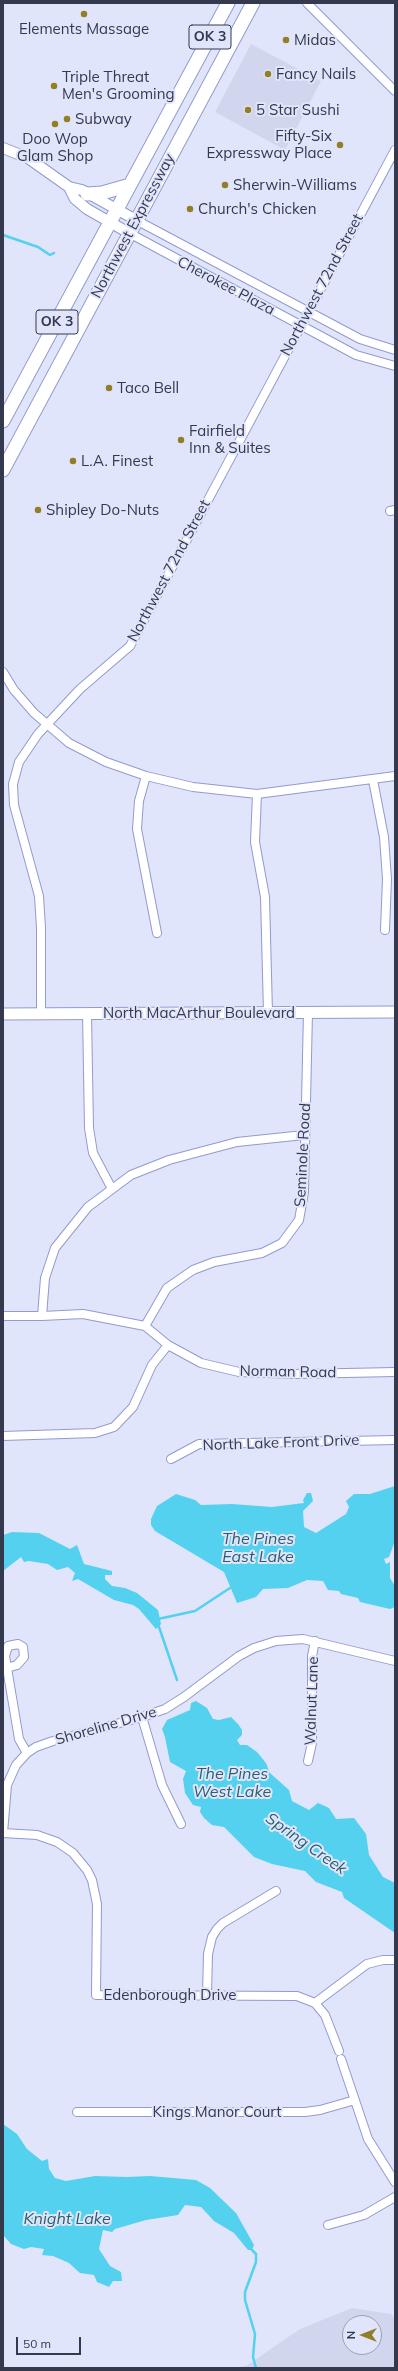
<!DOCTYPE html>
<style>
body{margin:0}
#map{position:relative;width:398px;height:2371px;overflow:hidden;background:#e0e5fb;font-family:Mulish,sans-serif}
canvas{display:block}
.frame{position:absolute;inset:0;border:4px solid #35394e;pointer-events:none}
.north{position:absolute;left:342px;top:2315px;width:40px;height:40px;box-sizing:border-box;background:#e0e5fb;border:1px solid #9ca0b6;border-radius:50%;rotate:270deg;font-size:11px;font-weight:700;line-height:16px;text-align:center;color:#35394e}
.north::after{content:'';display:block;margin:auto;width:14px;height:18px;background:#927e25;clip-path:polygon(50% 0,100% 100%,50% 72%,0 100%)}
.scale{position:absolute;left:16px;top:2337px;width:65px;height:18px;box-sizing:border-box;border:2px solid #35394e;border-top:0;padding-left:5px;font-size:12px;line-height:14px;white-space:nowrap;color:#35394e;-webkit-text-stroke:3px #e0e5fb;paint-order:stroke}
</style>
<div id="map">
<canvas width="398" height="2371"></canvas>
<div class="frame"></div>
<div class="north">N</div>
<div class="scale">50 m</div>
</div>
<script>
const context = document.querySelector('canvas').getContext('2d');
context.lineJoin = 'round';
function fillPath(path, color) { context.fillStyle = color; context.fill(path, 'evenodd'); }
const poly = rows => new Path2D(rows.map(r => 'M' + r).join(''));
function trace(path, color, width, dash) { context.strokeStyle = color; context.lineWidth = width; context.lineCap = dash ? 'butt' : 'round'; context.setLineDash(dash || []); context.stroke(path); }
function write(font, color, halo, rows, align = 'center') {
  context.font = font + ' Mulish,sans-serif'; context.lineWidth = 4; context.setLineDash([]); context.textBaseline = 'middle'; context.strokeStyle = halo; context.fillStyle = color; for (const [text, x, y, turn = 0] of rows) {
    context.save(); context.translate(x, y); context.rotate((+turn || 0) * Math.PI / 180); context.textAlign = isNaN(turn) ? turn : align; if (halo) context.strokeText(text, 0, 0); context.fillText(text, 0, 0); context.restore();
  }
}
const built = poly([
 [251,44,321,81,285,150,215,112],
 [352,2308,391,2314,395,2319,395,2368,236,2368,246,2366,300,2329],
 [350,2323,374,2323,374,2347,350,2347]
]);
const water = poly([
 [395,1486,395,1541,389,1557,384,1559,386,1564,390,1562,390,1578,395,1586,395,1607,390,1609,360,1602,358,1598,341,1594,339,1591,328,1590,323,1581,307,1580,288,1588,263,1589,256,1597,237,1603,224,1572,155,1531,151,1525,151,1519,157,1506,176,1494,195,1500,201,1505,232,1504,272,1507,304,1503,303,1500,307,1493,311,1493,313,1501,303,1511,304,1527,316,1533,346,1514,349,1507,346,1501,354,1494,370,1494],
 [12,1532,39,1533,70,1549,77,1545,84,1564,112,1571,112,1575,105,1575,105,1579,112,1586,125,1588,137,1593,158,1610,161,1624,156,1629,139,1609,133,1605,114,1600,78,1579,72,1581,75,1573,68,1567,57,1570,48,1564,29,1561,24,1562,21,1557,3,1571,3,1535],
 [196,1701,207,1708,213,1719,219,1720,231,1717,238,1724,242,1730,242,1735,237,1740,240,1745,247,1745,257,1752,266,1763,270,1773,289,1790,292,1801,309,1810,318,1803,329,1808,336,1819,354,1818,366,1834,369,1855,383,1877,395,1883,395,1933,344,1898,342,1892,316,1882,305,1871,272,1864,254,1857,224,1827,212,1825,204,1818,200,1812,201,1807,193,1805,185,1793,183,1779,186,1771,170,1762,165,1737,162,1729,167,1720,190,1710,191,1703],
 [3,2124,17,2134,27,2149,42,2161,48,2159,49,2169,55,2178,66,2181,95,2176,127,2177,150,2176,196,2180,210,2188,236,2213,254,2245,252,2250,248,2250,234,2233,214,2221,201,2207,185,2205,178,2215,146,2220,115,2229,112,2232,103,2230,99,2249,110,2266,121,2272,122,2281,113,2281,109,2287,97,2282,94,2275,80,2273,69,2263,53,2256,42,2255,44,2249,31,2247,24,2249,11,2244,3,2235]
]);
const stream = poly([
 [3,235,38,247,50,255,54,253],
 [158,1619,195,1611,233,1586],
 [158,1624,177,1680],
 [252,2250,256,2254,256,2262,245,2292,245,2300,255,2334,253,2357,256,2368]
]);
const minor = poly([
 [307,3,395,91],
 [136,220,360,339,395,350],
 [129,233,356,355,395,366],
 [390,511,395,510],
 [3,672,14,690,34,713,69,743,106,762,146,776,193,787,257,794,395,776],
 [146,776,139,801,137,829,157,933],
 [373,780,384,837,387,879,385,930],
 [257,794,255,842,265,897,268,1013],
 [87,1013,89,1128,93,1153,112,1189],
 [41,1014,41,928,39,896,14,805,13,784,19,762,38,734,80,689,130,646,395,150],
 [3,1316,42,1316,83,1314,145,1326,168,1345,201,1363,239,1372,296,1374,395,1372],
 [42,1316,45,1278,55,1248,88,1207,131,1175,169,1160,237,1142,304,1135],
 [145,1326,167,1288,193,1270,214,1262,262,1253,282,1243,299,1220,304,1192,308,1012],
 [3,1436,95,1433,114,1427,133,1407,152,1365,168,1345],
 [171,1459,199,1444,395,1440],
 [7,1668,17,1665,24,1657,23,1647,18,1644,8,1646,5,1656,7,1668,19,1739,27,1753],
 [142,1717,162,1785,181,1824],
 [308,1761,312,1743,312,1656,315,1641],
 [3,1833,37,1835,57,1842,73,1853,87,1870,92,1880,97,1904,96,1995,297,1996,315,2003,325,2015,339,2051],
 [3,1833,7,1785,16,1765,27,1753,36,1747,53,1741,142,1717,165,1709,184,1697,239,1656,254,1648,276,1641,303,1639,395,1661],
 [207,1995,208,1954,212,1937,217,1929,223,1923,276,1891],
 [315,2003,367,1964,383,1960,395,1960],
 [341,2059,368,2139,395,2182],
 [77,2112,305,2112,320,2110,355,2100],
 [328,2225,364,2215,395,2197]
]);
const tertiary = poly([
 [3,148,28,158,69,187,82,190,136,220],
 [69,187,75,199,87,209,129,233]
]);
const secondary = poly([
 [3,1014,395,1012]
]);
const trunk = poly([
 [87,194,102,193,130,185],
 [3,421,228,3],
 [3,470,253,3]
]);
const markers = [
 [84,14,4,"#927e25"],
 [286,40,4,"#927e25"],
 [268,74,4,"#927e25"],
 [54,86,4,"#927e25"],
 [248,110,4,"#927e25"],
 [67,119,4,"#927e25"],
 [55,124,4,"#927e25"],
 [340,145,4,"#927e25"],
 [225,185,4,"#927e25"],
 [190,209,4,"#927e25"],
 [109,388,4,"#927e25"],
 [181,440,4,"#927e25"],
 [73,461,4,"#927e25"],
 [38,510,4,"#927e25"]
];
const shields = [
 [210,37,42],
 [57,322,42]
];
const shieldNames = [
 ["OK 3",210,37],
 ["OK 3",57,322]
];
const poiNames = [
 ["Elements Massage",84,29,"center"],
 ["Midas",294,40],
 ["Fancy Nails",276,74],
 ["Triple Threat",62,77],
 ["Men's Grooming",62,94],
 ["5 Star Sushi",256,110],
 ["Subway",75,119],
 ["Fifty-Six",332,136,"right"],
 ["Expressway Place",332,153,"right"],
 ["Doo Wop",55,139,"center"],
 ["Glam Shop",55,156,"center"],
 ["Sherwin-Williams",233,185],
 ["Church's Chicken",198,209],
 ["Taco Bell",117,388],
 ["Fairfield",189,431],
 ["Inn & Suites",189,448],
 ["L.A. Finest",81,461],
 ["Shipley Do-Nuts",46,510]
];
const streetNames = [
 ["Northwest Expressway",133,226,-62],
 ["Northwest 72nd Street",322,285,-62],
 ["Cherokee Plaza",226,286,28],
 ["Northwest 72nd Street",169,571,-62],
 ["North MacArthur Boulevard",199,1013],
 ["Seminole Road",303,1155,-87],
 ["Norman Road",288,1372,1],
 ["North Lake Front Drive",281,1443,-2],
 ["Walnut Lane",312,1701,-88],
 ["Shoreline Drive",106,1726,-16],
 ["Edenborough Drive",170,1995],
 ["Kings Manor Court",217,2112]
];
const waterNames = [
 ["The Pines",258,1539],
 ["East Lake",258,1557],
 ["The Pines",232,1774],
 ["West Lake",232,1792],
 ["Spring Creek",306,1844,35],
 ["Knight Lake",67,2219]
];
fillPath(built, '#d1d6ee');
fillPath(water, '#53d1ee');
trace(stream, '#53d1ee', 2.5);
trace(minor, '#919bcd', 10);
trace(tertiary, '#919bcd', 12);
trace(secondary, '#919bcd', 13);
trace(trunk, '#919bcd', 15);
trace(minor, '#fff', 8);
trace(tertiary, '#fff', 10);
trace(secondary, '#fff', 11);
trace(trunk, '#fff', 13);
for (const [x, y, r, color] of markers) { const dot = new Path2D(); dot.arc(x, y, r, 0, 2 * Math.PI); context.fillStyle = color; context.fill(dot); trace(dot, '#e0e5fb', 1.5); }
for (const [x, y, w] of shields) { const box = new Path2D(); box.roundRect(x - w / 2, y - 12, w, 24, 3); context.fillStyle = '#e0e5fb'; context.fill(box); trace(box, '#35394e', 1); }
write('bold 14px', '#35394e', null, shieldNames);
write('15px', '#35394e', '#e0e5fb', poiNames, 'left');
write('15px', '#35394e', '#e0e5fb', streetNames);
write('italic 16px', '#2b5f6b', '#e0e5fb', waterNames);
</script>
